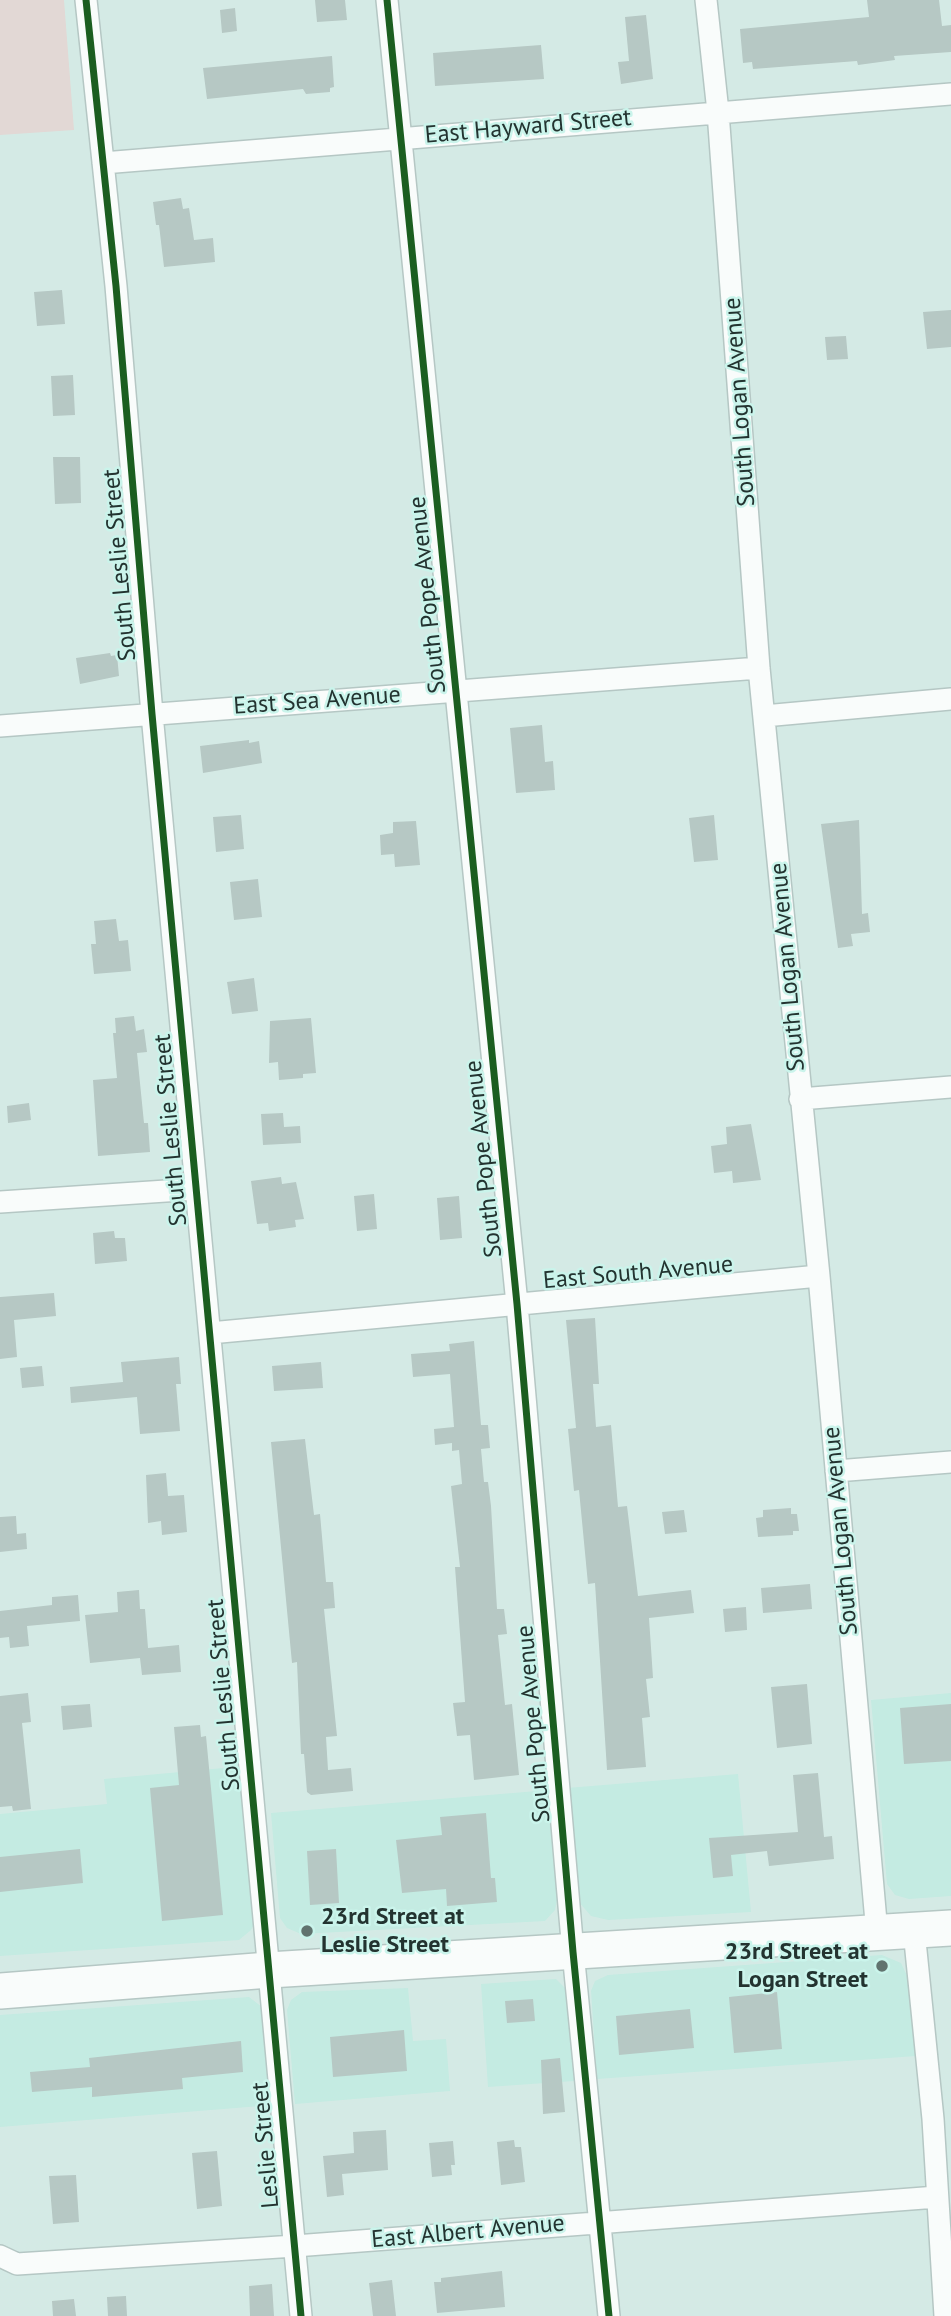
<!DOCTYPE html>
<style>
body{margin:0}
canvas{display:block;background:#d4eae5}
</style>
<canvas width="951" height="2316"></canvas>
<script>
const context = document.querySelector('canvas').getContext('2d');
context.lineJoin = 'round';
function fillPath(path, color) { context.fillStyle = color; context.fill(path, 'evenodd'); }
const poly = rows => new Path2D(rows.map(r => 'M' + r).join(''));
function trace(path, color, width, dash) { context.strokeStyle = color; context.lineWidth = width; context.lineCap = dash ? 'butt' : 'round'; context.setLineDash(dash || []); context.stroke(path); }
function write(font, color, halo, rows, align = 'center') {
  context.font = font + ' "PT Sans",sans-serif'; context.lineWidth = 5; context.setLineDash([]); context.textBaseline = 'middle'; context.strokeStyle = halo; context.fillStyle = color; for (const [text, x, y, turn = 0] of rows) {
    context.save(); context.translate(x, y); context.rotate((+turn || 0) * Math.PI / 180); context.textAlign = isNaN(turn) ? turn : align; if (halo) context.strokeText(text, 0, 0); context.fillText(text, 0, 0); context.restore();
  }
}
const built = poly([
 [951,1693,951,1896,909,1899,895,1895,887,1884,871,1700],
 [245,1766,257,1918,251,1930,239,1940,0,1956,0,1814,107,1804,104,1779],
 [738,1774,751,1912,608,1920,591,1916,578,1901,567,1788],
 [549,1790,559,1891,555,1910,545,1921,301,1934,287,1928,280,1918,271,1813],
 [882,1955,901,1963,909,1980,916,2056,597,2079,591,1991,595,1981,608,1975],
 [556,1979,565,1988,574,2081,488,2087,481,1984],
 [408,1988,413,2041,446,2039,450,2091,295,2104,287,2010,291,2000,302,1992],
 [249,1997,262,2007,273,2105,0,2127,0,2015]
]);
const green = poly([
 [0,0,64,0,74,130,0,135]
]);
const building = poly([
 [315,0,345,0,347,20,317,22],
 [867,0,939,0,942,26,951,25,951,52,894,56,895,60,858,65,857,61,753,69,752,62,743,63,740,29,869,17],
 [235,8,237,31,222,33,220,10],
 [646,15,653,79,621,84,618,62,629,61,625,17],
 [541,45,544,79,435,86,433,53],
 [332,56,334,87,330,88,330,92,306,94,303,89,207,99,203,68],
 [181,198,183,209,189,208,194,240,213,238,215,262,164,267,159,225,156,225,153,202],
 [62,290,65,324,37,326,34,292],
 [951,310,951,347,927,349,923,312],
 [846,336,848,359,827,360,825,337],
 [73,375,75,415,53,416,51,376],
 [53,457,80,457,81,503,55,504],
 [110,653,111,656,117,655,119,676,80,684,76,658],
 [542,725,545,762,553,761,555,790,516,793,510,728],
 [249,740,249,743,259,741,262,763,203,773,200,746],
 [241,815,244,849,216,852,213,817],
 [714,815,718,860,694,862,689,818],
 [859,820,862,914,868,913,870,932,851,934,853,946,838,948,821,824],
 [416,821,420,865,395,867,394,854,381,855,380,835,393,833,393,822],
 [258,879,262,917,234,920,230,882],
 [116,919,119,941,128,940,131,971,94,974,91,944,96,944,94,921],
 [254,978,258,1011,232,1014,227,982],
 [134,1016,136,1031,144,1029,147,1052,137,1053,144,1123,148,1123,150,1152,98,1156,93,1080,117,1078,113,1033,116,1033,115,1018],
 [311,1018,316,1073,303,1074,303,1078,279,1080,278,1062,269,1063,270,1021],
 [29,1103,31,1120,8,1123,7,1106],
 [283,1113,284,1127,300,1126,301,1143,263,1145,261,1114],
 [751,1124,761,1180,733,1183,732,1171,714,1173,711,1146,727,1144,726,1127],
 [281,1177,282,1184,296,1182,304,1219,295,1220,296,1227,269,1231,268,1223,257,1224,251,1181],
 [374,1194,377,1229,357,1231,354,1196],
 [459,1196,462,1238,440,1240,437,1198],
 [114,1231,115,1238,125,1238,127,1261,95,1264,93,1233],
 [54,1293,56,1316,14,1320,17,1357,0,1359,0,1297],
 [595,1318,599,1384,593,1384,596,1427,611,1425,618,1507,627,1506,638,1596,691,1590,694,1613,649,1618,653,1678,646,1679,650,1717,642,1718,646,1767,607,1770,595,1583,588,1584,579,1490,574,1491,568,1429,576,1428,566,1320],
 [474,1341,481,1425,488,1425,490,1448,481,1449,484,1482,488,1482,491,1506,497,1609,504,1609,507,1634,498,1635,505,1705,512,1704,519,1775,474,1780,470,1735,457,1736,453,1703,465,1702,455,1567,460,1567,451,1486,462,1484,459,1450,452,1451,452,1443,435,1445,434,1429,454,1427,450,1374,413,1377,411,1354,450,1351,449,1344],
 [179,1357,181,1384,176,1384,180,1431,140,1434,137,1397,71,1403,70,1387,123,1382,121,1362],
 [321,1362,323,1388,274,1391,272,1366],
 [42,1366,44,1386,22,1388,20,1368],
 [305,1439,314,1515,320,1514,326,1582,333,1582,335,1608,324,1609,337,1736,326,1737,328,1770,351,1768,353,1791,311,1795,307,1792,304,1754,301,1754,297,1662,292,1663,271,1442],
 [166,1473,168,1496,184,1495,187,1532,162,1535,161,1521,148,1523,146,1475],
 [791,1508,791,1514,797,1514,799,1531,793,1531,793,1535,758,1537,756,1518,763,1517,763,1510],
 [684,1510,687,1532,665,1534,662,1512],
 [16,1516,17,1534,26,1533,27,1549,0,1552,0,1517],
 [810,1584,812,1609,763,1613,761,1588],
 [139,1590,140,1609,145,1609,148,1648,179,1645,181,1672,142,1675,140,1658,90,1663,85,1615,118,1612,117,1592],
 [78,1595,80,1621,27,1626,29,1646,10,1648,9,1637,0,1638,0,1611,52,1605,52,1597],
 [746,1607,747,1630,725,1632,723,1609],
 [807,1684,812,1744,777,1748,771,1687],
 [28,1693,31,1722,22,1723,31,1809,13,1811,12,1806,0,1807,0,1696],
 [90,1704,92,1727,63,1730,61,1706],
 [951,1704,951,1761,904,1764,900,1708],
 [200,1725,201,1737,206,1736,223,1915,162,1921,150,1788,179,1785,174,1727],
 [818,1773,824,1837,832,1836,834,1859,769,1866,767,1851,731,1855,733,1876,713,1878,709,1838,798,1832,793,1775],
 [486,1813,491,1878,495,1878,497,1902,447,1906,446,1889,402,1893,396,1840,442,1835,440,1817],
 [80,1849,83,1883,0,1892,0,1857],
 [336,1849,339,1903,310,1905,307,1851],
 [777,1992,782,2049,734,2053,729,1997],
 [533,1999,535,2021,507,2023,505,2001],
 [690,2009,694,2048,619,2055,616,2016],
 [404,2030,407,2071,333,2077,330,2037],
 [241,2041,243,2072,182,2078,183,2089,92,2097,92,2087,32,2092,30,2072,90,2067,89,2058],
 [560,2058,565,2112,543,2114,541,2060],
 [386,2130,388,2170,342,2174,344,2195,327,2197,323,2156,354,2153,353,2132],
 [514,2140,515,2147,521,2147,525,2182,501,2185,497,2142],
 [453,2141,455,2165,451,2165,452,2175,432,2177,429,2143],
 [217,2151,222,2206,197,2209,192,2153],
 [76,2175,79,2222,53,2224,49,2176],
 [502,2271,505,2307,437,2313,434,2282,441,2282,441,2278],
 [392,2280,396,2316,373,2316,369,2283],
 [272,2284,274,2316,250,2316,249,2286],
 [126,2296,127,2316,108,2316,107,2297],
 [74,2299,76,2316,53,2316,52,2301]
]);
const minor = poly([
 [86,0,116,286,152,714,301,2316],
 [387,0,517,1304,573,1952,609,2316],
 [706,0,718,112,759,668,819,1276,877,1933],
 [103,163,951,94],
 [764,716,951,699],
 [0,726,759,668],
 [800,1099,951,1087],
 [0,1202,196,1189],
 [210,1333,819,1276],
 [836,1471,951,1462],
 [914,1931,933,2119,945,2316],
 [0,2256,17,2264,295,2246,937,2197]
]);
const primary = poly([
 [0,1991,269,1970,951,1928]
]);
const cycleway = poly([
 [86,0,116,286,152,714,301,2316],
 [387,0,517,1304,573,1952,609,2316]
]);
const markers = [
 [307,1931,7,"#61736f"],
 [882,1966,7,"#61736f"]
];
const streetNames = [
 ["East Hayward Street",528,127,-5],
 ["South Logan Avenue",740,402,-94],
 ["South Leslie Street",120,565,-95],
 ["South Pope Avenue",428,595,-96],
 ["East Sea Avenue",317,701,-4],
 ["South Logan Avenue",788,967,-95],
 ["South Leslie Street",171,1130,-95],
 ["South Pope Avenue",484,1159,-96],
 ["East South Avenue",638,1273,-5],
 ["South Logan Avenue",841,1531,-95],
 ["South Leslie Street",224,1695,-95],
 ["South Pope Avenue",534,1724,-95],
 ["Leslie Street",266,2145,-95],
 ["East Albert Avenue",468,2232,-5]
];
const poiNames = [
 ["23rd Street at",321,1917],
 ["Leslie Street",321,1945],
 ["23rd Street at",868,1952,"right"],
 ["Logan Street",868,1980,"right"]
];
fillPath(built, '#c4ebe2');
fillPath(green, '#e2d8d5');
fillPath(building, '#b6c8c4');
trace(minor, '#b5c7c4', 24);
trace(primary, '#b5c7c4', 38);
trace(minor, '#f9fcfb', 21);
trace(primary, '#f9fcfb', 35);
trace(cycleway, '#1b5e20', 7);
for (const [x, y, r, color] of markers) { const dot = new Path2D(); dot.arc(x, y, r, 0, 2 * Math.PI); context.fillStyle = color; context.fill(dot); trace(dot, '#caf4eb', 2.5); }
write('24px', '#233330', '#caf4eb', streetNames);
write('bold 24px', '#233330', '#caf4eb', poiNames, 'left');
</script>
